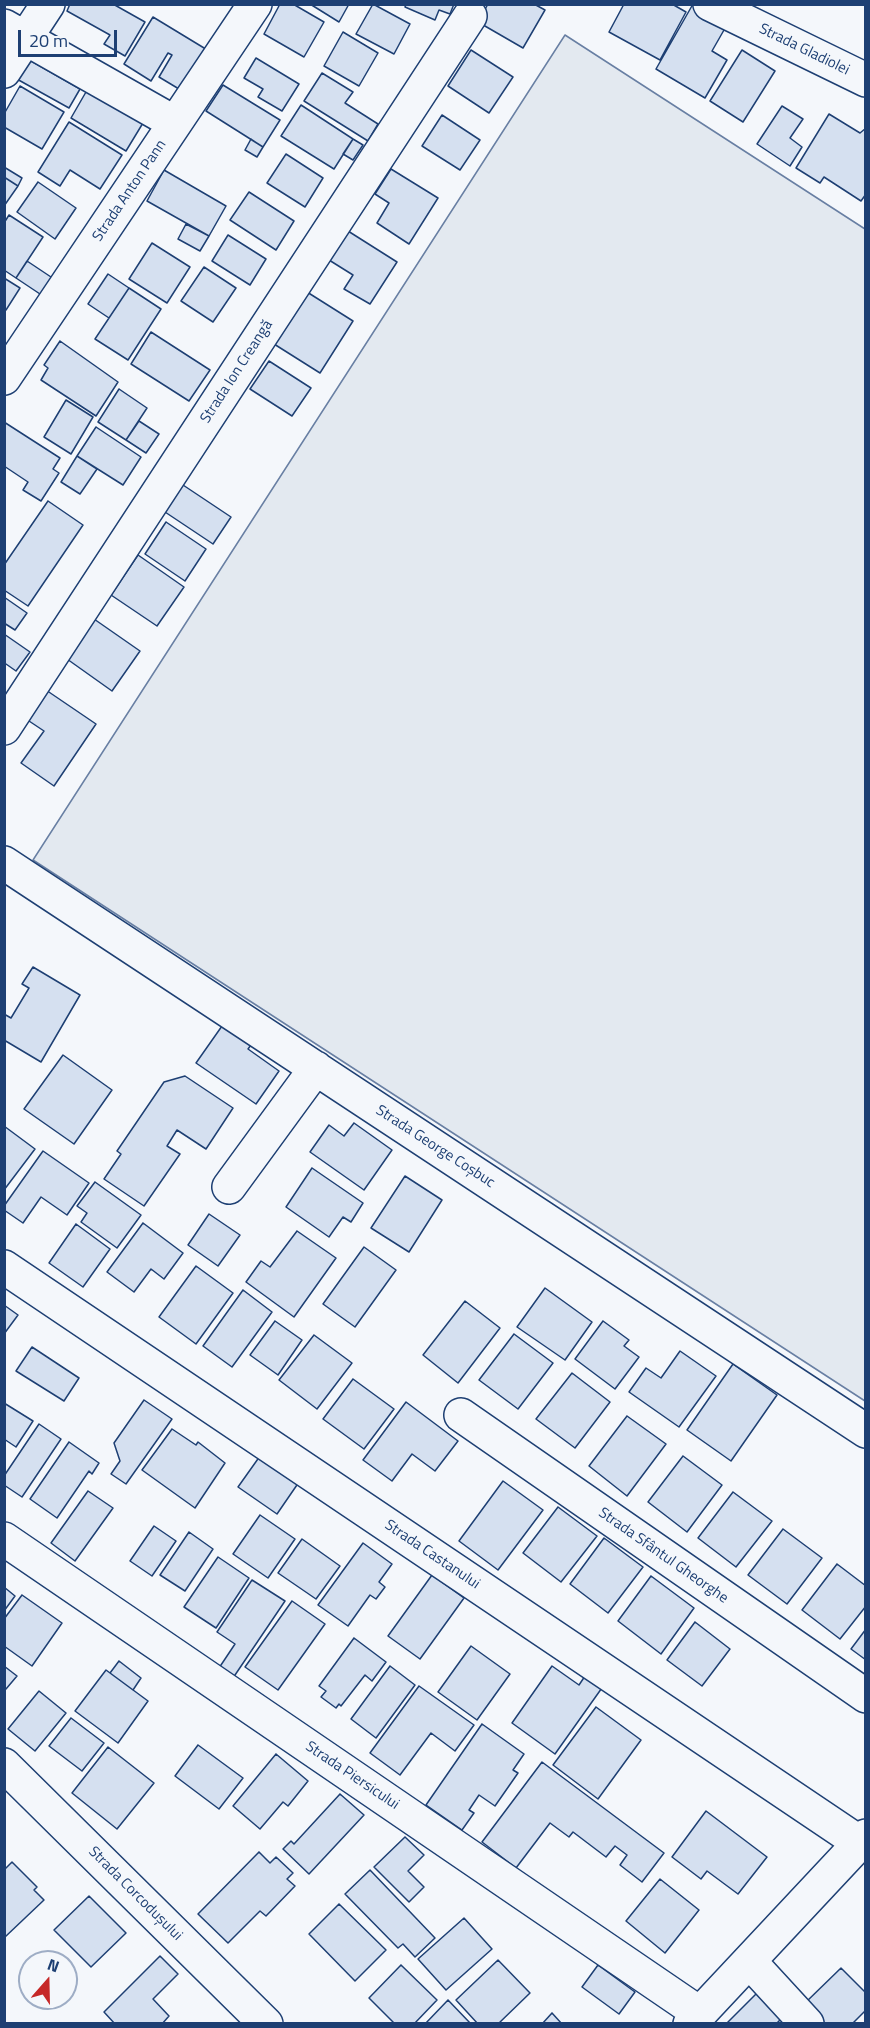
<!DOCTYPE html>
<meta charset="utf-8">
<style>
body{margin:0}
#map{position:relative;width:870px;height:2028px;overflow:hidden;background:#f4f7fb;font-family:"Titillium Web",sans-serif}
canvas{display:block}
.frame{position:absolute;inset:0;border:6px solid #1d3f73;pointer-events:none}
.north{position:absolute;left:18px;top:1950px;width:60px;height:60px;box-sizing:border-box;background:#f4f7fb;border:2px solid #9eadc5;border-radius:50%;rotate:20deg;font-size:16px;font-weight:700;line-height:24px;text-align:center;color:#1d3f73}
.north::after{content:'';display:block;margin:auto;width:21px;height:27px;background:#c62828;clip-path:polygon(50% 0,100% 100%,50% 72%,0 100%)}
.scale{position:absolute;left:18px;top:30px;width:99px;height:27px;box-sizing:border-box;border:3px solid #1d3f73;border-top:0;padding-left:8px;font-size:18px;line-height:21px;white-space:nowrap;color:#1d3f73;-webkit-text-stroke:4px #f4f7fb;paint-order:stroke}
</style>
<div id="map">
<canvas width="870" height="2028"></canvas>
<div class="frame"></div>
<div class="north">N</div>
<div class="scale">20 m</div>
</div>
<script>
const context = document.querySelector('canvas').getContext('2d');
context.lineJoin = 'round';
function fillPath(path, color) { context.fillStyle = color; context.fill(path, 'evenodd'); }
const poly = rows => new Path2D(rows.map(r => 'M' + r).join(''));
function trace(path, color, width, dash) { context.strokeStyle = color; context.lineWidth = width; context.lineCap = dash ? 'butt' : 'round'; context.setLineDash(dash || []); context.stroke(path); }
function write(font, color, halo, rows, align = 'center') {
  context.font = font + ' "Titillium Web",sans-serif'; context.lineWidth = 4.5; context.setLineDash([]); context.textBaseline = 'middle'; context.strokeStyle = halo; context.fillStyle = color; for (const [text, x, y, turn = 0] of rows) {
    context.save(); context.translate(x, y); context.rotate((+turn || 0) * Math.PI / 180); context.textAlign = isNaN(turn) ? turn : align; if (halo) context.strokeText(text, 0, 0); context.fillText(text, 0, 0); context.restore();
  }
}
const green = poly([
 [565,35,865,229,865,1401,33,860,565,35]
]);
const building = poly([
 [70,4,113,4,145,22,125,56,104,44,110,35,67,11,70,4],
 [280,4,293,4,324,22,304,57,264,34,280,4],
 [310,4,349,4,339,22,310,4],
 [373,4,410,24,394,54,356,34,373,4],
 [406,4,454,4,450,14,439,10,435,20,405,7,406,4],
 [488,4,534,4,545,10,523,48,478,22,488,4],
 [624,4,672,4,686,12,660,60,609,32,624,4],
 [693,4,728,23,712,51,727,60,705,98,656,69,693,4],
 [153,17,209,51,184,92,159,77,172,55,168,53,151,81,124,64,153,17],
 [343,32,378,53,359,86,324,66,343,32],
 [471,50,513,77,489,113,448,86,471,50],
 [742,50,775,71,743,122,710,101,742,50],
 [26,58,80,89,69,108,15,78,26,58],
 [256,58,299,84,282,111,258,97,263,89,244,78,256,58],
 [322,73,353,92,345,103,378,124,368,141,304,101,322,73],
 [90,85,146,118,126,151,71,118,90,85],
 [223,85,280,120,263,147,206,111,223,85],
 [20,86,64,112,42,149,4,127,4,114,20,86],
 [301,105,353,139,334,169,281,136,301,105],
 [782,106,803,119,790,138,802,147,790,166,757,144,782,106],
 [829,114,860,133,866,128,866,194,861,201,824,177,820,183,796,168,829,114],
 [442,115,480,140,460,170,422,146,442,115],
 [69,122,122,155,100,189,70,170,60,186,38,172,69,122],
 [251,139,263,147,257,157,245,150,251,139],
 [353,139,363,145,353,160,343,154,353,139],
 [286,154,323,178,305,207,267,183,286,154],
 [4,167,22,178,18,186,4,177,4,167],
 [391,169,438,198,409,244,377,223,389,203,375,194,391,169],
 [164,170,226,206,209,236,147,201,164,170],
 [4,177,18,186,4,206,4,177],
 [38,182,76,208,55,239,17,212,38,182],
 [249,192,294,221,276,250,230,220,249,192],
 [9,215,43,237,16,278,4,270,4,223,9,215],
 [186,224,209,236,200,251,178,239,186,224],
 [348,231,397,262,370,304,344,289,353,275,329,260,348,231],
 [228,235,266,259,250,285,212,261,228,235],
 [152,243,190,267,167,303,129,279,152,243],
 [27,261,54,279,43,296,16,278,27,261],
 [204,267,236,288,213,322,181,301,204,267],
 [108,274,129,288,109,318,88,304,108,274],
 [4,278,20,288,6,310,4,309,4,278],
 [129,288,161,309,128,360,95,339,129,288],
 [307,292,353,321,320,373,274,344,307,292],
 [151,332,210,370,189,401,131,364,151,332],
 [60,341,118,382,96,416,41,380,48,368,44,365,60,341],
 [269,361,311,388,292,416,250,389,269,361],
 [119,389,147,408,126,440,98,422,119,389],
 [66,400,93,417,71,454,44,437,66,400],
 [139,421,159,434,146,453,126,440,139,421],
 [4,422,60,458,53,469,59,473,41,501,23,490,28,482,4,466,4,422],
 [96,427,141,457,123,485,77,456,96,427],
 [77,456,97,469,80,494,61,482,77,456],
 [177,481,231,517,213,544,159,508,177,481],
 [48,501,83,525,28,606,4,590,4,565,48,501],
 [166,522,206,549,185,581,145,554,166,522],
 [138,555,184,587,157,626,111,595,138,555],
 [4,597,27,613,15,630,4,623,4,597],
 [94,619,140,651,112,691,67,659,94,619],
 [4,634,30,652,16,671,6,664,4,666,4,634],
 [43,688,96,724,54,786,21,763,44,731,23,717,43,688],
 [33,967,80,995,41,1062,4,1040,4,1014,11,1018,29,988,22,984,33,967],
 [222,1026,251,1045,248,1049,279,1071,256,1104,196,1063,222,1026],
 [63,1055,112,1090,74,1144,24,1109,63,1055],
 [185,1076,233,1108,206,1149,177,1130,167,1146,180,1154,144,1206,104,1179,121,1154,117,1151,164,1082,185,1076],
 [354,1123,392,1150,364,1190,310,1152,329,1125,344,1136,354,1123],
 [4,1126,35,1149,4,1190,4,1126],
 [43,1151,89,1183,67,1215,41,1197,23,1223,4,1210,4,1206,43,1151],
 [312,1168,363,1203,351,1222,343,1217,329,1237,286,1207,312,1168],
 [405,1176,442,1200,409,1252,371,1228,405,1176],
 [95,1182,141,1215,117,1248,81,1222,87,1213,77,1206,95,1182],
 [209,1214,240,1235,218,1266,188,1245,209,1214],
 [143,1223,183,1253,164,1279,151,1269,134,1292,107,1272,143,1223],
 [76,1224,110,1249,83,1287,49,1263,76,1224],
 [297,1231,336,1258,294,1317,246,1282,261,1261,270,1267,297,1231],
 [364,1247,396,1270,355,1327,323,1304,364,1247],
 [196,1266,233,1293,196,1344,159,1317,196,1266],
 [545,1288,592,1322,565,1360,517,1327,545,1288],
 [243,1290,272,1312,232,1367,203,1346,243,1290],
 [465,1301,500,1328,458,1383,423,1355,465,1301],
 [4,1305,18,1315,4,1334,4,1305],
 [275,1321,302,1340,278,1375,250,1355,275,1321],
 [603,1321,629,1340,624,1346,639,1357,615,1389,575,1359,603,1321],
 [514,1334,553,1363,518,1409,479,1380,514,1334],
 [314,1335,352,1363,317,1409,279,1380,314,1335],
 [32,1347,79,1378,64,1401,16,1371,32,1347],
 [680,1351,716,1376,679,1427,629,1392,646,1368,661,1378,680,1351],
 [733,1364,777,1395,731,1461,687,1430,733,1364],
 [572,1373,610,1402,575,1448,536,1419,572,1373],
 [353,1379,394,1409,364,1449,323,1419,353,1379],
 [144,1400,172,1419,126,1484,111,1474,120,1461,114,1443,144,1400],
 [406,1402,458,1441,435,1471,412,1454,392,1481,363,1460,406,1402],
 [4,1403,33,1421,16,1447,4,1439,4,1403],
 [627,1416,666,1444,627,1496,589,1466,627,1416],
 [39,1424,61,1439,22,1497,4,1485,4,1476,39,1424],
 [172,1429,196,1445,198,1442,225,1463,195,1508,142,1470,172,1429],
 [69,1442,99,1463,92,1474,89,1471,57,1518,30,1499,69,1442],
 [260,1456,299,1482,277,1514,238,1487,260,1456],
 [683,1456,722,1485,687,1532,648,1502,683,1456],
 [503,1481,543,1510,498,1570,459,1541,503,1481],
 [88,1491,113,1508,75,1561,51,1543,88,1491],
 [733,1492,772,1521,736,1567,698,1538,733,1492],
 [558,1507,597,1536,561,1582,523,1553,558,1507],
 [260,1515,295,1539,268,1578,233,1554,260,1515],
 [154,1526,176,1541,152,1576,130,1561,154,1526],
 [783,1529,822,1558,787,1604,748,1575,783,1529],
 [189,1532,213,1549,185,1591,160,1575,189,1532],
 [604,1538,643,1567,608,1613,570,1584,604,1538],
 [302,1539,340,1566,316,1599,278,1573,302,1539],
 [363,1543,392,1564,379,1582,385,1587,376,1599,370,1595,348,1626,318,1605,363,1543],
 [218,1557,249,1578,216,1628,184,1607,218,1557],
 [837,1564,866,1586,866,1606,840,1639,802,1610,837,1564],
 [432,1575,464,1598,420,1659,388,1636,432,1575],
 [651,1576,694,1608,661,1654,618,1621,651,1576],
 [252,1580,285,1601,233,1678,219,1668,235,1644,217,1632,252,1580],
 [4,1587,15,1596,4,1611,4,1587],
 [22,1595,62,1623,32,1666,4,1646,4,1619,22,1595],
 [292,1601,325,1624,278,1690,245,1667,292,1601],
 [695,1622,730,1649,702,1686,667,1660,695,1622],
 [866,1629,866,1660,851,1649,866,1629],
 [354,1638,386,1662,372,1681,365,1675,341,1706,339,1704,336,1708,321,1697,326,1691,319,1686,354,1638],
 [471,1646,510,1674,477,1720,438,1692,471,1646],
 [119,1661,141,1678,133,1690,110,1673,119,1661],
 [4,1666,17,1676,6,1689,4,1688,4,1666],
 [390,1666,415,1685,376,1738,351,1719,390,1666],
 [552,1666,579,1685,587,1673,604,1685,555,1754,512,1723,552,1666],
 [106,1670,148,1701,118,1743,75,1711,106,1670],
 [419,1686,474,1725,455,1751,431,1733,400,1775,370,1753,419,1686],
 [39,1691,66,1713,35,1751,8,1729,39,1691],
 [596,1707,641,1740,598,1799,553,1765,596,1707],
 [71,1718,104,1743,82,1771,49,1746,71,1718],
 [482,1724,524,1754,513,1770,518,1773,495,1806,479,1795,469,1810,474,1813,462,1830,426,1805,482,1724],
 [198,1745,243,1778,219,1809,175,1776,198,1745],
 [108,1747,154,1783,117,1829,72,1793,108,1747],
 [276,1754,308,1781,288,1806,283,1802,260,1829,233,1806,276,1754],
 [542,1762,664,1853,642,1882,620,1865,627,1855,615,1846,606,1857,573,1832,569,1837,550,1823,516,1868,482,1842,542,1762],
 [340,1794,364,1815,309,1874,283,1849,291,1841,294,1844,340,1794],
 [706,1811,767,1857,738,1894,707,1871,701,1879,672,1857,706,1811],
 [405,1837,424,1855,408,1871,424,1887,409,1902,374,1867,405,1837],
 [259,1852,270,1863,276,1857,293,1873,287,1879,295,1886,266,1916,260,1911,228,1943,198,1914,259,1852],
 [12,1862,37,1887,34,1890,44,1900,5,1937,4,1870,12,1862],
 [370,1870,435,1938,415,1957,403,1944,398,1948,345,1894,370,1870],
 [660,1879,699,1910,665,1953,626,1921,660,1879],
 [89,1896,126,1933,91,1967,54,1930,89,1896],
 [339,1904,386,1950,355,1981,309,1934,339,1904],
 [464,1918,492,1949,446,1990,418,1959,464,1918],
 [160,1956,178,1974,153,1999,169,2016,162,2024,115,2024,104,2012,160,1956],
 [498,1960,530,1993,498,2024,478,2024,456,2000,498,1960],
 [401,1965,437,2000,414,2024,395,2024,369,1998,401,1965],
 [598,1965,635,1992,619,2014,582,1987,598,1965],
 [841,1968,866,1993,866,2010,852,2024,824,2024,805,2003,841,1968],
 [757,1993,782,2018,776,2024,726,2024,757,1993],
 [448,2000,471,2024,425,2024,448,2000],
 [552,2013,562,2024,542,2024,552,2013]
]);
const minor = poly([
 [710,4,866,80],
 [4,26,175,123],
 [4,71,48,4],
 [4,378,255,4],
 [4,728,470,16],
 [4,863,866,1431],
 [229,1187,316,1068],
 [4,1267,860,1843],
 [461,1415,866,1696],
 [4,1539,699,2013],
 [4,1765,266,2024],
 [750,1962,807,2024],
 [690,2024,866,1836]
]);
const streetNames = [
 ["Strada Gladiolei",804,50,26],
 ["Strada Anton Pann",130,191,-56],
 ["Strada Ion Creangă",237,372,-57],
 ["Strada George Coșbuc",435,1147,33],
 ["Strada Castanului",432,1555,34],
 ["Strada Sfântul Gheorghe",663,1556,35],
 ["Strada Piersicului",352,1776,34],
 ["Strada Corcodușului",135,1894,45]
];
fillPath(green, '#e3e9f0');
trace(green, '#687fa3', 1.5);
fillPath(building, '#d5e0f0');
trace(building, '#1d3f73', 1.5);
trace(minor, '#1d3f73', 36);
trace(minor, '#f4f7fb', 33);
write('15px', '#1d3f73', '#f4f7fb', streetNames);
</script>
